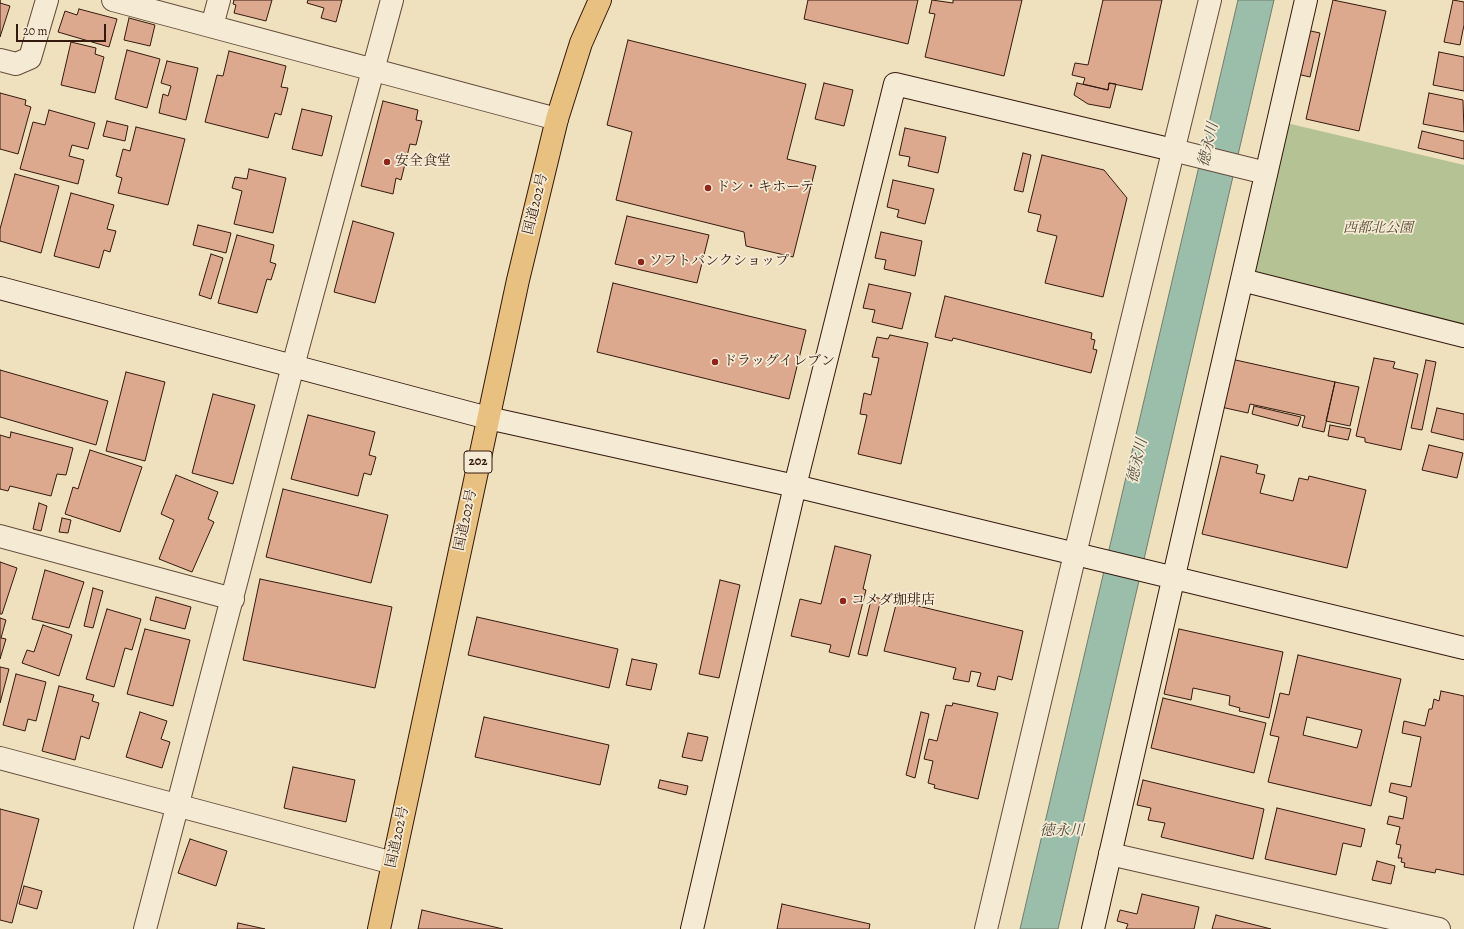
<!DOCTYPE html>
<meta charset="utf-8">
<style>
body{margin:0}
#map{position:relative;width:1464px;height:929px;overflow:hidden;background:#efe0be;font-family:Alegreya,serif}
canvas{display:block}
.scale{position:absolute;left:16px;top:24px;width:90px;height:18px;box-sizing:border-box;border:2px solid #34190e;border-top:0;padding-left:5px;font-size:12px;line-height:14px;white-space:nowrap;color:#34190e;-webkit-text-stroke:3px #f5ebd5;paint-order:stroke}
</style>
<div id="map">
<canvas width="1464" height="929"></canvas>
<div class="scale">20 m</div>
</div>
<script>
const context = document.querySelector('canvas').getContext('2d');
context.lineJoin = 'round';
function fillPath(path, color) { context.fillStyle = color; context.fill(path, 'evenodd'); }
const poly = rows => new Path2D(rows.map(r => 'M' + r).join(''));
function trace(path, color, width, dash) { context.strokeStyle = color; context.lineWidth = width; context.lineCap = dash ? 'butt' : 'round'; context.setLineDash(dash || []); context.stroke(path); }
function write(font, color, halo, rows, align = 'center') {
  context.font = font + ' Alegreya,"Noto Serif JP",serif'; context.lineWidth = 3.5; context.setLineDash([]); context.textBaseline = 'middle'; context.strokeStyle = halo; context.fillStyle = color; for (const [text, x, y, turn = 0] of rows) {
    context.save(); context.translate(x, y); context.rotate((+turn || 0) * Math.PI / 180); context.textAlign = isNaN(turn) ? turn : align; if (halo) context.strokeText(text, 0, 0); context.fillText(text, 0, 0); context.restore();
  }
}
const green = poly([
 [1278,121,1464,165,1464,336,1242,280]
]);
const water = poly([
 [1238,0,1274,0,1058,929,1020,929,1238,0]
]);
const building = poly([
 [0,0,0,3,10,6,0,37,0,0],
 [234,0,272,0,266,21,234,13,236,5,233,4,234,0],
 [308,0,342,0,336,22,321,18,324,8,307,3,308,0],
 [808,0,918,0,908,44,804,19,808,0],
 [932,0,953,3,953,0,1022,0,1004,76,925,57,935,14,929,13,932,0],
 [1103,0,1162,0,1142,90,1109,83,1108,90,1083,84,1085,78,1072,75,1075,63,1088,65,1103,0],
 [1333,0,1386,11,1359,131,1306,119,1333,0],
 [1453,0,1464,2,1464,25,1460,45,1444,42,1453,0],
 [79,9,117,19,109,47,58,32,65,11,77,15,79,9],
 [129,18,155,25,150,46,124,40,129,18],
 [1306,30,1320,33,1310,77,1297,74,1306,30],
 [628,40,806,84,787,159,816,166,793,257,746,246,744,232,616,200,632,132,607,125,628,40],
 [71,42,96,48,95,54,104,57,95,93,61,85,71,42],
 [127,50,160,59,147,108,115,99,127,50],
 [229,51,286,66,281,87,288,88,281,115,275,113,268,138,205,122,217,75,223,76,229,51],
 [1439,52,1464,57,1464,91,1433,85,1439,52],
 [167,61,198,68,186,120,159,113,163,94,168,96,171,86,161,83,167,61],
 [824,83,853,90,844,126,815,119,824,83],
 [1077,83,1108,90,1109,83,1116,84,1110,108,1088,104,1074,95,1077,83],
 [0,93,26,100,25,105,31,107,18,154,0,149,0,93],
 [1429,93,1463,100,1464,132,1423,124,1429,93],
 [383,101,418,110,416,120,422,121,416,145,410,144,401,180,396,178,393,194,361,186,383,101],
 [302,109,332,116,322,156,292,149,302,109],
 [49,110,95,123,88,149,72,145,69,156,84,160,78,184,20,169,33,122,45,125,49,110],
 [107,121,128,126,125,141,103,136,107,121],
 [136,127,185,139,168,205,118,193,122,178,116,176,123,149,130,151,136,127],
 [905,128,946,137,938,173,908,166,910,157,899,155,905,128],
 [1422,131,1464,141,1464,159,1418,148,1422,131],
 [1023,153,1031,155,1023,192,1014,190,1023,153],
 [1042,155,1104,170,1127,198,1103,297,1045,283,1057,236,1037,231,1041,215,1028,212,1042,155],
 [249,169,286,178,273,233,234,224,242,191,232,188,235,177,247,179,249,169],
 [15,174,59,186,41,253,0,241,0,229,15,174],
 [893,180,934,189,925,224,897,217,899,210,887,207,893,180],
 [71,193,114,205,107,229,116,231,110,252,104,250,99,268,54,256,71,193],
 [627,216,709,235,697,283,615,264,627,216],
 [353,221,394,233,375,303,334,292,353,221],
 [198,225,231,233,226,253,193,245,198,225],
 [881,232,922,241,915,276,884,269,886,260,875,258,881,232],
 [237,235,274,245,270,262,276,264,271,280,267,279,257,313,218,303,237,235],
 [211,254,223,258,211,299,199,295,211,254],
 [613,283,806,330,789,399,597,352,613,283],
 [869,284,911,293,902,329,872,322,875,310,863,308,869,284],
 [945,296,1092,333,1091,339,1095,340,1093,349,1097,350,1091,373,953,338,952,341,935,337,945,296],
 [890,335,928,343,901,464,858,454,867,415,860,414,864,393,871,395,879,358,872,357,877,337,888,339,890,335],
 [1374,358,1395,362,1393,368,1418,374,1401,450,1365,442,1365,438,1356,436,1374,358],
 [1231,359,1335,382,1324,432,1302,427,1305,416,1250,404,1248,413,1221,407,1231,359],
 [1426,360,1436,362,1422,430,1411,428,1426,360],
 [0,370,108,401,96,445,0,417,0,370],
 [126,372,165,382,145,461,106,451,126,372],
 [1335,382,1359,387,1350,426,1326,421,1335,382],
 [213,394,255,405,233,484,192,473,213,394],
 [1254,406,1301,417,1298,426,1252,414,1254,406],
 [1437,408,1464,414,1464,440,1431,432,1437,408],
 [308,415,375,432,369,455,376,457,371,475,364,473,358,496,291,479,308,415],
 [1330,425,1351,429,1348,440,1328,436,1330,425],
 [11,432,73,448,66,475,57,474,51,496,10,486,8,491,0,489,0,435,10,438,11,432],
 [1429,445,1463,453,1457,478,1422,470,1429,445],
 [90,450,142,467,120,532,65,514,73,487,78,489,90,450],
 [1221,456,1258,465,1256,473,1265,475,1260,493,1293,501,1299,478,1308,480,1309,476,1366,490,1347,568,1202,534,1221,456],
 [176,475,218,492,208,519,214,522,192,572,159,559,174,520,161,514,176,475],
 [283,489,388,515,371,583,266,557,283,489],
 [39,503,47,506,41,531,33,529,39,503],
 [62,518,71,520,68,533,59,532,62,518],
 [835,546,871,555,863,589,866,590,849,657,829,652,831,645,791,636,800,599,821,604,835,546],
 [0,562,17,568,2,614,0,614,0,562],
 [45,570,84,582,69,628,32,619,45,570],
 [260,579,392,607,375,688,243,660,260,579],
 [720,580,740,585,719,678,699,674,720,580],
 [93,588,103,591,93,628,84,626,93,588],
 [872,596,881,599,867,656,858,654,872,596],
 [156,597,191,607,185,629,150,620,156,597],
 [897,601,1023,631,1012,680,998,676,995,690,977,686,981,673,971,671,969,682,953,679,956,668,884,651,897,601],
 [107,609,141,619,132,650,125,648,114,687,86,679,107,609],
 [477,617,618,649,609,688,468,655,477,617],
 [0,618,6,620,1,638,6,639,0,659,0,618],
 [43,625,72,635,59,676,22,663,27,650,34,652,43,625],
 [145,629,190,640,173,706,127,694,145,629],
 [1179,629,1283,652,1269,718,1239,711,1240,708,1229,705,1230,696,1193,688,1191,700,1164,694,1179,629],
 [1298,655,1401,679,1371,806,1268,782,1279,737,1270,735,1280,693,1289,695,1298,655],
 [1307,717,1362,730,1357,748,1303,735,1307,717],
 [632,659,657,664,651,690,626,685,632,659],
 [0,667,9,669,0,703,0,667],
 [16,674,46,682,36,721,28,719,25,731,3,725,16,674],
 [59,686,94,695,92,701,99,703,89,739,81,736,75,760,42,751,59,686],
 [1441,691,1464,696,1464,875,1436,869,1435,873,1404,867,1405,863,1401,862,1402,858,1398,858,1401,845,1396,844,1400,827,1387,824,1389,816,1403,819,1407,797,1389,792,1391,783,1411,787,1421,737,1402,733,1404,721,1425,726,1429,709,1432,709,1434,699,1439,701,1441,691],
 [1163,698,1266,723,1254,773,1151,748,1163,698],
 [953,703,998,713,978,799,934,788,935,785,928,783,933,761,924,759,929,739,937,741,946,705,952,706,953,703],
 [140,712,167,721,161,739,170,742,162,768,126,757,140,712],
 [921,712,929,714,915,778,906,775,921,712],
 [484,717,609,745,600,785,475,757,484,717],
 [688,733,708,737,702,761,682,757,688,733],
 [293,767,355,780,346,822,284,808,293,767],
 [660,780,688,786,686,795,658,788,660,780],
 [1143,780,1264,809,1253,859,1161,837,1165,823,1148,820,1151,808,1137,805,1143,780],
 [1277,808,1365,829,1361,847,1343,843,1336,875,1265,859,1277,808],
 [0,809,39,819,12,923,0,920,0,809],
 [190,839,227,851,216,886,178,873,190,839],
 [1377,861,1395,866,1391,884,1372,880,1377,861],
 [24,886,42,891,37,909,19,904,24,886],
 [1142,894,1199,907,1194,929,1126,929,1128,924,1117,921,1120,910,1137,914,1142,894],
 [782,904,870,924,869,929,777,929,782,904],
 [422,910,503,929,418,929,422,910],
 [1216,915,1271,929,1212,929,1216,915],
 [238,923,265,929,237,929,238,923]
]);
const street = poly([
 [113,0,557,119],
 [212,26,219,0],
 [0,60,16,64,30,58,47,0],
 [1173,150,1266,173],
 [0,536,233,599],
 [0,758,393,863],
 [1110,854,1439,929],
 [145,929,293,366,392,0],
 [986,929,1075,554,1210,0]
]);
const secondary = poly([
 [1242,280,1464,336],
 [0,288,488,418,795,486,1464,648],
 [692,929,795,486,895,84,1173,150],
 [1093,929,1306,0]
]);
const highway = poly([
 [379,929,518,280,557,119,581,43,600,0]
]);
const markers = [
 [387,162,4,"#8f2418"],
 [708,188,4,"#8f2418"],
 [641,262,4,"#8f2418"],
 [715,362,4,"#8f2418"],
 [843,601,4,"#8f2418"]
];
const shields = [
 [478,462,28]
];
const shieldNames = [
 ["202",478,462]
];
const poiNames = [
 ["安全食堂",395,162],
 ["ドン・キホーテ",716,188],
 ["ソフトバンクショップ",649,262],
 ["ドラッグイレブン",723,362],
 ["コメダ珈琲店",851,601]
];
const streetNames = [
 ["国道202号",536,204,-76],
 ["国道202号",466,520,-78],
 ["国道202号",398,837,-78]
];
const parkNames = [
 ["西都北公園",1378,229]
];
const waterNames = [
 ["徳永川",1209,145,-77],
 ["徳永川",1138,461,-77],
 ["徳永川",1062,831]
];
fillPath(green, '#b5c394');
fillPath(water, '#9bbeab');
trace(water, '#727c6c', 1);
fillPath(building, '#dda98e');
trace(building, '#34190e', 1);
trace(street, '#634b3a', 24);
trace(secondary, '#34190e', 24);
trace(highway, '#34190e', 24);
trace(street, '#f5ebd5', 22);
trace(secondary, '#f5ebd5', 22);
trace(highway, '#e8c07f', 22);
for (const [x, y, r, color] of markers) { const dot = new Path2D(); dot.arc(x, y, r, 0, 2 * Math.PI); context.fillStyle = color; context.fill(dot); trace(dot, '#f5ebd5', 1.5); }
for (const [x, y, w] of shields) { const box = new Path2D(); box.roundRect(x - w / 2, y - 11, w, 22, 3); context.fillStyle = '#f5ebd5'; context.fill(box); trace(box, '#34190e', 1); }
write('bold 13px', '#34190e', null, shieldNames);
write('14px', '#34190e', '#f5ebd5', poiNames, 'left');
write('14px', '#34190e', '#f5ebd5', streetNames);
write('italic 14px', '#5b4c36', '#f5ebd5', parkNames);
write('italic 15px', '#534b3d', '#f5ebd5', waterNames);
</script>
